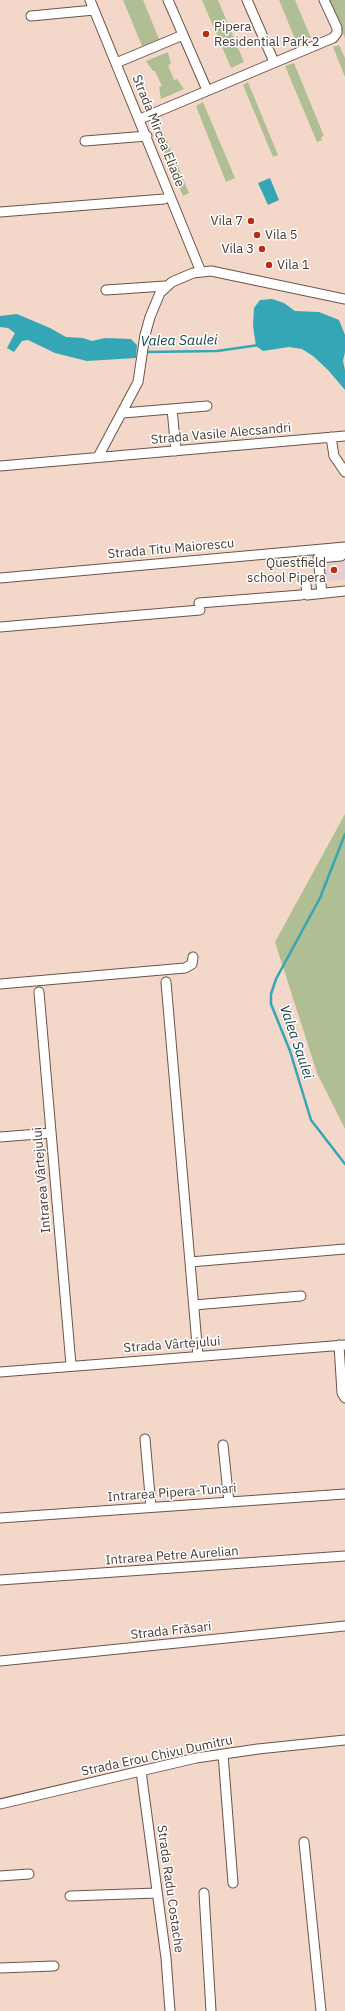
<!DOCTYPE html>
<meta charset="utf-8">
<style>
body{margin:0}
canvas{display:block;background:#f3d8ca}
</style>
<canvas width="345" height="2011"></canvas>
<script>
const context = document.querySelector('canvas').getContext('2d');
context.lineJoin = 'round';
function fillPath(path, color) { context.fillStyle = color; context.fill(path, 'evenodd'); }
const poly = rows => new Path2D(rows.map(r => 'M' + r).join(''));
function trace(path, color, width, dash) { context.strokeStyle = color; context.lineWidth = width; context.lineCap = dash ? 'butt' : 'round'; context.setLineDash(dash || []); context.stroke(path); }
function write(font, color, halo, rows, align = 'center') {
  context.font = font + ' "IBM Plex Sans",sans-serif'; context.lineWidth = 3; context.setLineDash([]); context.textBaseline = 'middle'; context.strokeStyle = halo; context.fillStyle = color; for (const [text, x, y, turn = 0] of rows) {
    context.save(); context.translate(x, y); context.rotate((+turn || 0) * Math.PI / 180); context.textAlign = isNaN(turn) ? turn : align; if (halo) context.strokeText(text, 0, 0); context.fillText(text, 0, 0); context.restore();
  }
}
const education = poly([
 [345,559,345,579,323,582,321,561]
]);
const green = poly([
 [123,0,143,0,159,39,142,46],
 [202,0,218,0,244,62,231,68],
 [279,0,295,0,311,38,297,44],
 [329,0,345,0,345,38],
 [339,45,345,58,345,77,333,47],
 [168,52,171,64,168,65,174,80,177,79,184,89,161,99,159,87,162,86,155,71,153,71,146,61],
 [294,63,324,136,321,137,322,140,317,142,285,66],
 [248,82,278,155,273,157,243,85],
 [203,102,235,178,226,182,196,106],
 [159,122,189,193,183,196,153,125],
 [345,814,345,1129,317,1073,275,942]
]);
const water = poly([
 [270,178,279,200,268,205,258,183],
 [272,299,284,303,295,311,319,312,339,320,345,335,345,352,343,361,345,370,345,390,328,370,313,356,302,349,289,347,263,351,256,346,253,326,254,308,260,300],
 [17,314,50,328,66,337,83,338,92,341,105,338,131,339,137,345,136,358,87,361,55,353,28,340,22,341,14,352,7,348,15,333,8,328,0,327,0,316]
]);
const stream = poly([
 [145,352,217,351,259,345],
 [345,834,320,898,276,979,271,994,271,1004,290,1051,311,1120,345,1164]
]);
const street = poly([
 [90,0,201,272],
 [168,0,207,90],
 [247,0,274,62],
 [31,16,94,10],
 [116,63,183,35],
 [140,119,333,38,337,33,337,28,324,0],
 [85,141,147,136],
 [0,212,164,199],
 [106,290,165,286],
 [172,409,176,451],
 [123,413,207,406],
 [331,437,334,456,345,472],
 [98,457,138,382,145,335,150,317,160,293,172,282,193,273,211,271,345,299],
 [0,466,345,436],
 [0,578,345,547],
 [306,585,307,595,345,591],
 [322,593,318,558,341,556,340,548],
 [199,603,301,595],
 [0,627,200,610],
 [166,982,198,1356],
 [0,984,185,968,192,964,193,957],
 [39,992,71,1365],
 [0,1137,51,1133],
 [190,1262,345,1249],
 [194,1305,301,1296],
 [339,1345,342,1393,345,1398],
 [0,1372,345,1345],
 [145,1439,151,1507],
 [223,1445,229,1502],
 [0,1518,345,1494],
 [0,1580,345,1556],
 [0,1661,345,1626],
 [223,1754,233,1883],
 [141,1771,166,1958,170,2011],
 [0,1804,196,1758,258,1749,345,1740],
 [304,1842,321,2011],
 [0,1876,29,1874],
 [204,1893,211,2011],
 [70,1896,157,1893],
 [0,1968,54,1966]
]);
const markers = [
 [206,34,4,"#b92f0d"],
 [251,221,4,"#b92f0d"],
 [257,235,4,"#b92f0d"],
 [262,249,4,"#b92f0d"],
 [269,265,4,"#b92f0d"],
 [334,570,4,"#b92f0d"]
];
const poiNames = [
 ["Pipera",214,27],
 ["Residential Park 2",214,42],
 ["Vila 7",243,221,"right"],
 ["Vila 5",265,235],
 ["Vila 3",254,249,"right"],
 ["Vila 1",277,265],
 ["Questfield",326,563,"right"],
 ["school Pipera",326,578,"right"]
];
const streetNames = [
 ["Strada Mircea Eliade",158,131,68],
 ["Strada Vasile Alecsandri",221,434,-5],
 ["Strada Titu Maiorescu",171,549,-5],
 ["Intrarea Vârtejului",42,1180,-95],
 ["Strada Vârtejului",172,1345,-4],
 ["Intrarea Pipera-Tunari",172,1493,-4],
 ["Intrarea Petre Aurelian",172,1556,-4],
 ["Strada Frăsari",171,1631,-6],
 ["Strada Erou Chivu Dumitru",157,1756,-12],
 ["Strada Radu Costache",170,1889,82]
];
const waterNames = [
 ["Valea Saulei",179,341,-1],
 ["Valea Saulei",296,1042,71]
];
fillPath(education, '#e7cdd1');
fillPath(green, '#afbf93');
fillPath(water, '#34a6b6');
trace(stream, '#34a6b6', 2.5);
trace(street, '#6b5448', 11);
trace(street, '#fff', 9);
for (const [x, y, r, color] of markers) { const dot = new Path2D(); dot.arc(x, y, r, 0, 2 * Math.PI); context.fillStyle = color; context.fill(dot); trace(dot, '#fff', 1.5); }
write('13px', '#443933', '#fff', poiNames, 'left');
write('13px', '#443933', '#fff', streetNames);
write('italic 14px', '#0f4148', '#fff', waterNames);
</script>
